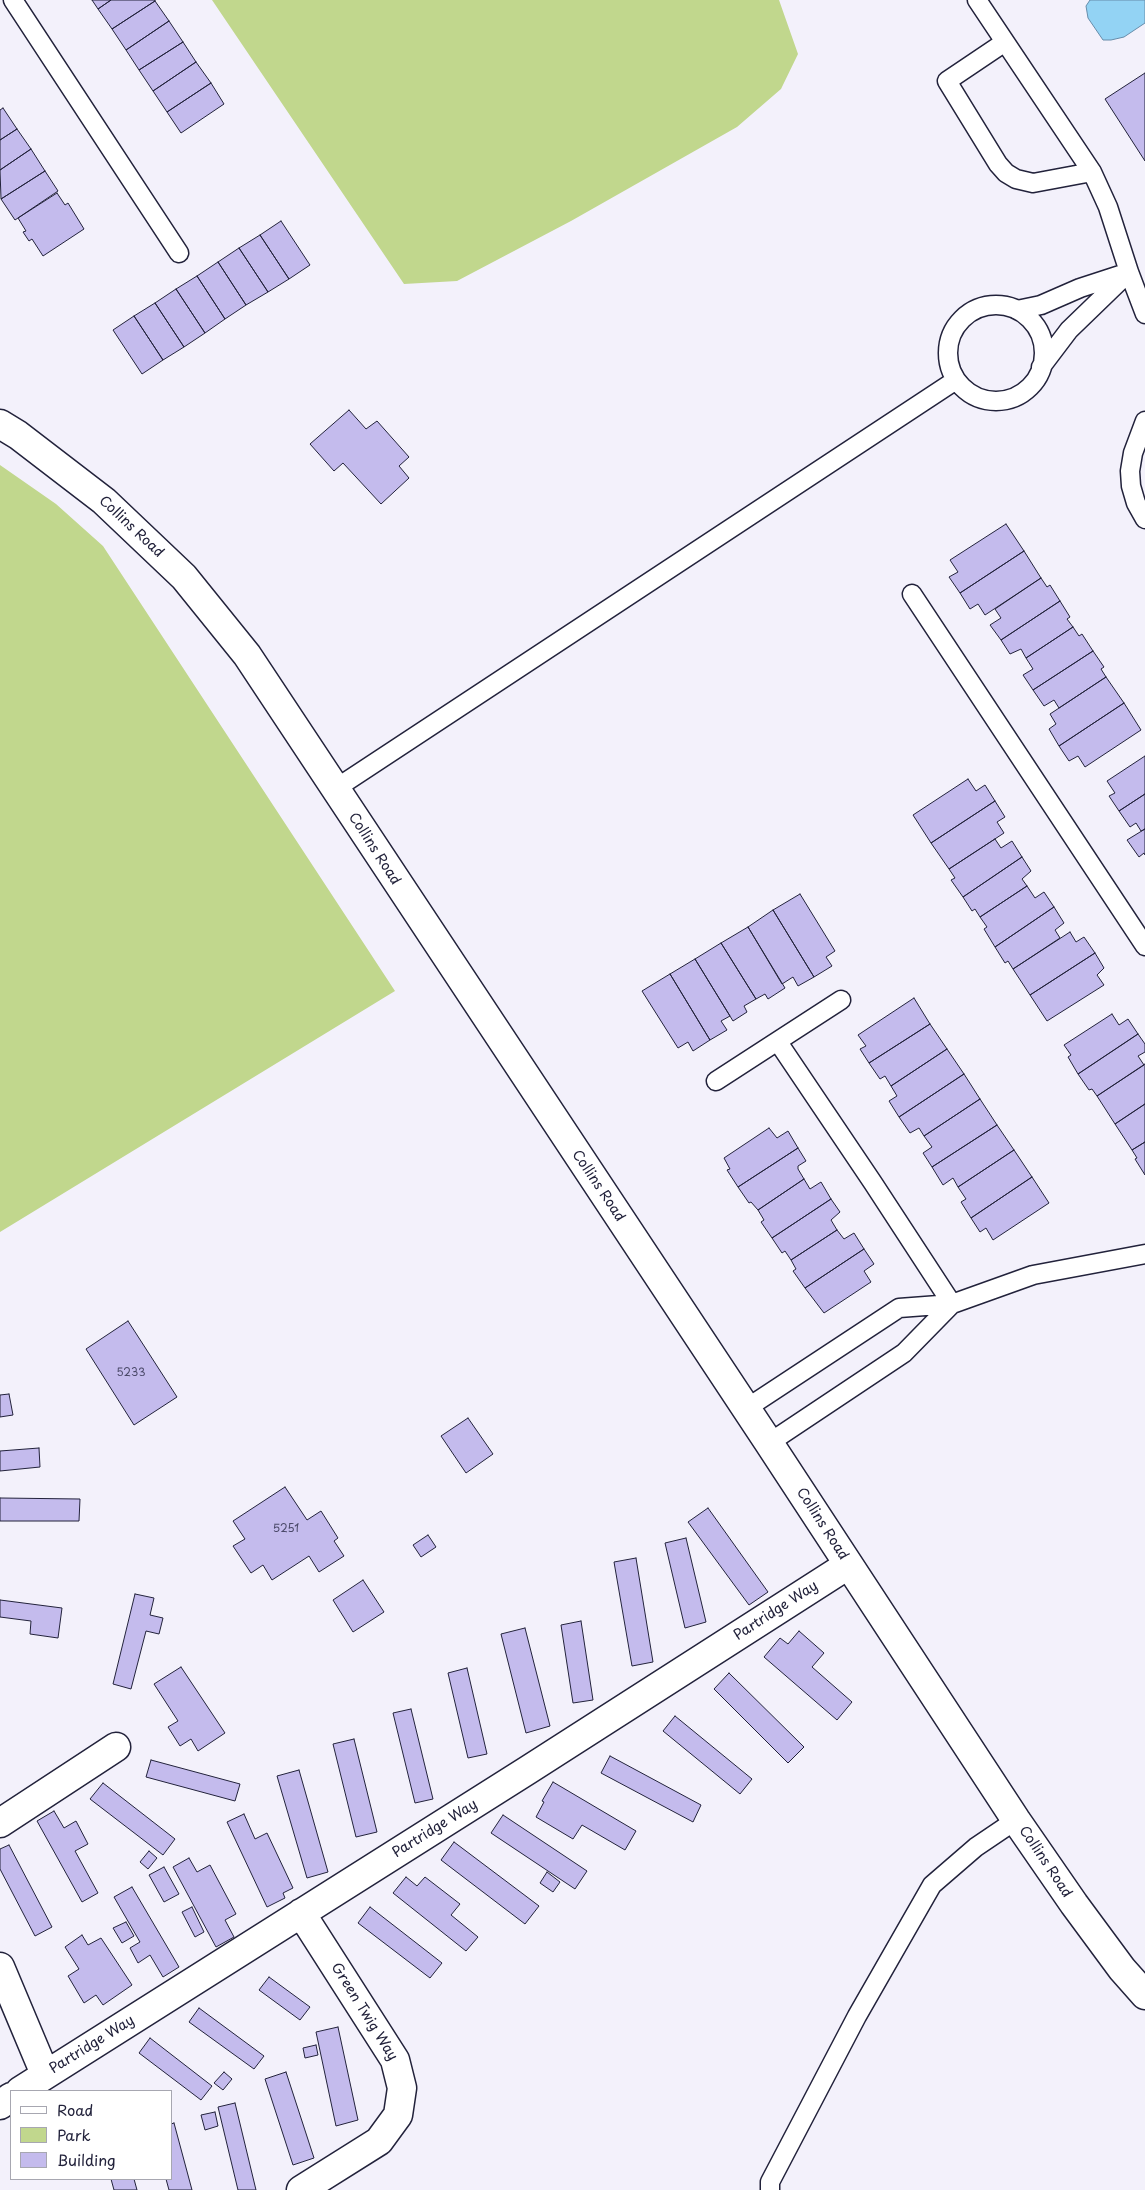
<!DOCTYPE html>
<style>
body{margin:0}
#map{position:relative;width:1145px;height:2190px;overflow:hidden;background:#f3f1fb;font-family:"Playpen Sans",sans-serif}
canvas{display:block}
.legend{position:absolute;left:10px;top:2090px;width:162px;height:90px;box-sizing:border-box;background:#fff;border:1px solid #a7a7b1;margin:0;padding:6px 9px;list-style:none;font-size:15px;color:#22223b}
.legend li{display:flex;align-items:center;gap:10px;height:25px}
.legend b{width:25px;border:1px solid #a7a7b1}
</style>
<div id="map">
<canvas width="1145" height="2190"></canvas>
<ul class="legend">
<li><b style="height:6px;background:#fff"></b>Road</li>
<li><b style="height:14px;background:#c1d78d"></b>Park</li>
<li><b style="height:14px;background:#c4bbed"></b>Building</li>
</ul>
</div>
<script>
const context = document.querySelector('canvas').getContext('2d');
context.lineJoin = 'round';
function fillPath(path, color) { context.fillStyle = color; context.fill(path, 'evenodd'); }
const poly = rows => new Path2D(rows.map(r => 'M' + r).join(''));
function trace(path, color, width, dash) { context.strokeStyle = color; context.lineWidth = width; context.lineCap = dash ? 'butt' : 'round'; context.setLineDash(dash || []); context.stroke(path); }
function write(font, color, halo, rows, align = 'center') {
  context.font = font + ' "Playpen Sans",sans-serif'; context.lineWidth = 4; context.setLineDash([]); context.textBaseline = 'middle'; context.strokeStyle = halo; context.fillStyle = color; for (const [text, x, y, turn = 0] of rows) {
    context.save(); context.translate(x, y); context.rotate((+turn || 0) * Math.PI / 180); context.textAlign = isNaN(turn) ? turn : align; if (halo) context.strokeText(text, 0, 0); context.fillText(text, 0, 0); context.restore();
  }
}
const green = poly([
 [212,0,779,0,798,54,781,89,737,127,571,221,457,281,404,284],
 [0,465,56,504,103,546,395,991,0,1232]
]);
const water = poly([
 [1090,0,1145,0,1145,23,1124,37,1111,40,1103,40,1088,18,1086,6,1090,0]
]);
const building = poly([
 [92,0,111,0,98,9,92,0],
 [111,0,155,0,155,1,112,29,98,9,111,0],
 [155,1,169,21,126,50,112,29,155,1],
 [169,21,183,42,139,70,126,50,169,21],
 [183,42,196,62,153,91,139,70,183,42],
 [196,62,211,83,167,112,153,91,196,62],
 [1145,73,1145,161,1105,99,1145,73],
 [211,83,224,104,181,133,167,112,211,83],
 [3,108,17,129,0,140,0,110,3,108],
 [17,129,31,149,0,170,0,140,17,129],
 [31,149,45,171,1,199,0,170,31,149],
 [45,171,58,191,15,220,1,199,45,171],
 [57,193,65,205,68,203,84,229,43,256,32,239,29,241,23,232,26,231,18,218,57,193],
 [281,221,310,265,289,279,260,235,281,221],
 [260,235,289,279,268,292,239,248,260,235],
 [239,248,268,292,246,305,218,262,239,248],
 [218,262,246,305,225,319,197,276,218,262],
 [197,276,225,319,205,333,176,289,197,276],
 [176,289,205,333,184,347,155,303,176,289],
 [155,303,184,347,163,360,134,316,155,303],
 [134,316,163,360,142,374,113,330,134,316],
 [349,410,366,429,377,421,409,457,399,466,409,478,381,504,343,463,334,471,310,444,349,410],
 [1006,524,1024,551,960,593,949,577,958,572,950,560,1006,524],
 [1024,551,1041,578,985,615,978,604,970,609,960,593,1024,551],
 [1041,578,1047,587,1050,585,1060,601,1001,640,990,625,1001,618,995,609,1041,578],
 [1060,601,1070,617,1067,619,1073,627,1026,658,1021,649,1010,654,1001,640,1060,601],
 [1073,627,1079,636,1082,634,1093,651,1033,690,1023,675,1033,669,1026,658,1073,627],
 [1093,651,1104,667,1101,669,1106,677,1059,708,1054,700,1044,706,1033,690,1093,651],
 [1106,677,1124,703,1059,746,1049,729,1056,724,1050,714,1106,677],
 [1124,703,1141,730,1085,767,1078,756,1069,761,1059,746,1124,703],
 [1145,756,1145,794,1119,811,1109,796,1115,793,1107,781,1145,756],
 [968,779,976,791,985,785,995,801,931,843,913,815,968,779],
 [1145,794,1145,829,1141,831,1136,823,1130,827,1119,811,1145,794],
 [995,801,1005,817,997,822,1004,833,949,869,931,843,995,801],
 [1145,829,1145,855,1144,853,1139,857,1127,840,1145,829],
 [995,839,1001,848,1012,841,1022,857,963,897,951,880,955,878,949,869,995,839],
 [1022,857,1031,871,1022,879,1027,886,980,917,975,909,972,911,963,897,1022,857],
 [1027,886,1035,898,1044,892,1054,907,995,947,984,929,987,927,980,917,1027,886],
 [800,894,835,951,826,957,832,966,814,977,773,910,800,894],
 [1054,907,1064,923,1055,930,1060,938,1013,969,1008,961,1005,963,995,947,1054,907],
 [773,910,814,977,798,986,793,977,782,984,748,927,773,910],
 [748,927,785,988,768,999,765,994,756,999,721,943,748,927],
 [1070,932,1076,942,1084,937,1095,953,1030,995,1013,969,1070,932],
 [721,943,756,999,744,1006,747,1012,733,1021,695,959,721,943],
 [1095,953,1104,968,1097,975,1104,985,1047,1021,1030,995,1095,953],
 [695,959,730,1016,721,1021,727,1030,710,1040,670,974,695,959],
 [670,974,710,1040,693,1051,688,1042,678,1048,642,991,670,974],
 [914,998,930,1024,869,1063,860,1049,866,1046,858,1035,914,998],
 [1112,1014,1119,1025,1128,1019,1138,1034,1078,1074,1068,1057,1071,1055,1064,1045,1112,1014],
 [930,1024,947,1049,891,1086,885,1076,880,1079,869,1063,930,1024],
 [1138,1034,1145,1044,1145,1052,1138,1056,1144,1065,1097,1096,1092,1089,1089,1090,1078,1074,1138,1034],
 [947,1049,964,1074,899,1117,889,1101,897,1096,891,1086,947,1049],
 [1145,1064,1145,1104,1115,1124,1097,1096,1145,1064],
 [964,1074,980,1099,924,1136,919,1128,910,1133,899,1117,964,1074],
 [980,1099,997,1125,932,1167,923,1153,932,1147,924,1136,980,1099],
 [1145,1104,1145,1142,1132,1150,1115,1124,1145,1104],
 [997,1125,1014,1150,958,1187,953,1178,943,1185,932,1167,997,1125],
 [769,1128,777,1138,788,1131,798,1148,738,1187,727,1170,730,1169,724,1158,769,1128],
 [1145,1142,1145,1175,1135,1159,1137,1158,1132,1150,1145,1142],
 [798,1148,806,1161,798,1166,798,1169,804,1179,758,1210,751,1202,749,1203,738,1187,798,1148],
 [1014,1150,1032,1177,971,1218,961,1202,966,1199,958,1187,1014,1150],
 [1032,1177,1049,1203,993,1240,986,1228,980,1232,971,1218,1032,1177],
 [804,1179,810,1189,821,1182,831,1199,772,1238,761,1222,764,1220,758,1210,804,1179],
 [831,1199,840,1212,831,1220,837,1230,791,1260,785,1251,782,1253,772,1238,831,1199],
 [837,1230,844,1239,854,1233,864,1249,805,1288,793,1271,796,1269,791,1260,837,1230],
 [864,1249,874,1264,864,1271,871,1282,824,1313,805,1288,864,1249],
 [128,1321,177,1397,134,1425,86,1349,128,1321],
 [9,1394,13,1415,0,1417,0,1395,9,1394],
 [468,1418,493,1454,466,1473,441,1436,468,1418],
 [39,1448,40,1467,0,1471,0,1451,39,1448],
 [285,1487,307,1520,321,1511,338,1538,334,1541,344,1556,319,1572,309,1556,272,1580,263,1565,251,1573,233,1546,245,1539,233,1521,285,1487],
 [0,1498,80,1499,79,1521,0,1521,0,1498],
 [708,1508,768,1592,749,1605,688,1522,708,1508],
 [428,1535,436,1547,421,1557,413,1545,428,1535],
 [686,1538,706,1622,685,1628,665,1543,686,1538],
 [636,1558,653,1662,632,1666,614,1562,636,1558],
 [363,1580,384,1612,353,1632,333,1600,363,1580],
 [135,1594,154,1598,150,1615,163,1618,159,1634,146,1631,131,1689,113,1684,135,1594],
 [0,1600,62,1608,58,1638,30,1634,31,1621,0,1617,0,1600],
 [581,1621,593,1700,573,1703,561,1625,581,1621],
 [525,1628,550,1726,526,1733,501,1634,525,1628],
 [799,1631,824,1653,812,1667,852,1702,837,1720,764,1657,780,1638,788,1644,799,1631],
 [181,1667,225,1733,198,1751,191,1739,180,1746,168,1727,178,1721,154,1684,181,1667],
 [467,1668,487,1754,468,1758,448,1673,467,1668],
 [729,1673,804,1747,788,1763,714,1689,729,1673],
 [411,1709,433,1799,415,1803,393,1713,411,1709],
 [675,1716,752,1779,740,1794,663,1731,675,1716],
 [354,1739,377,1832,356,1837,333,1744,354,1739],
 [610,1756,701,1805,693,1822,601,1773,610,1756],
 [151,1760,240,1784,235,1801,146,1777,151,1760],
 [299,1770,328,1872,307,1878,277,1776,299,1770],
 [553,1782,636,1831,625,1850,582,1825,573,1839,536,1817,544,1802,542,1801,553,1782],
 [103,1783,175,1839,163,1855,90,1799,103,1783],
 [54,1811,64,1828,76,1821,88,1844,75,1851,98,1893,82,1902,37,1821,54,1811],
 [244,1814,255,1839,267,1833,293,1888,283,1893,285,1898,267,1907,227,1822,244,1814],
 [503,1815,587,1871,575,1889,491,1833,503,1815],
 [454,1842,539,1906,525,1924,441,1860,454,1842],
 [9,1845,52,1927,35,1936,0,1869,0,1849,9,1845],
 [149,1851,157,1858,148,1869,140,1862,149,1851],
 [189,1858,197,1872,210,1865,236,1914,225,1920,234,1937,216,1947,173,1867,189,1858],
 [164,1867,179,1894,164,1902,149,1875,164,1867],
 [547,1872,560,1882,553,1892,540,1883,547,1872],
 [406,1877,417,1886,425,1877,460,1904,451,1915,478,1937,466,1951,393,1893,406,1877],
 [132,1887,179,1967,163,1977,150,1955,138,1963,130,1948,140,1942,114,1897,132,1887],
 [192,1907,204,1932,195,1937,182,1912,192,1907],
 [370,1907,442,1963,430,1978,358,1923,370,1907],
 [126,1922,134,1936,122,1943,113,1928,126,1922],
 [82,1935,88,1945,101,1938,132,1985,103,2005,96,1995,84,2003,68,1976,79,1969,65,1947,82,1935],
 [269,1977,310,2007,300,2020,259,1990,269,1977],
 [199,2008,264,2056,254,2069,189,2022,199,2008],
 [338,2027,358,2120,336,2126,316,2032,338,2027],
 [150,2038,212,2086,201,2100,139,2053,150,2038],
 [316,2045,318,2055,305,2058,303,2048,316,2045],
 [224,2072,232,2079,223,2090,214,2083,224,2072],
 [286,2072,314,2158,293,2165,265,2079,286,2072],
 [235,2103,256,2190,238,2190,218,2107,235,2103],
 [215,2112,218,2126,205,2130,201,2115,215,2112],
 [174,2123,192,2190,169,2190,166,2179,171,2179,171,2124,174,2123],
 [111,2179,134,2179,137,2190,114,2190,111,2179]
]);
const service = poly([
 [13,0,179,253],
 [977,0,1092,172,1108,207,1129,272,1145,314],
 [1005,42,947,81,998,164,1006,173,1016,179,1033,183,1092,172],
 '948 353a48 48 0 1 1 96 0a48 48 0 1 1-96 0Z',
 [1017,310,1041,305,1080,288,1126,273],
 [1041,367,1069,330,1129,272],
 [1145,421,1133,453,1130,471,1131,486,1136,503,1145,519],
 [912,594,1145,946],
 [335,789,956,380],
 [778,1042,873,1183,952,1304],
 [716,1081,841,1000],
 [747,1408,899,1308,952,1304,1033,1275,1145,1254],
 [769,1443,904,1353,952,1304],
 [770,2190,770,2182,857,2016,932,1885,976,1847,1016,1820]
]);
const minor = poly([
 [0,1823,116,1747],
 [301,1913,395,2060,402,2088,398,2115,379,2141,301,2190],
 [0,1967,45,2074],
 [20,2091,528,1770,848,1565],
 [0,2105,11,2097]
]);
const tertiary = poly([
 [0,424,18,435,104,501,184,577,247,655,769,1443,1016,1820,1074,1904,1122,1969,1145,1995]
]);
const numberNames = [
 ["5233",131,1373],
 ["5251",286,1529]
];
const streetNames = [
 ["Collins Road",131,527,43],
 ["Collins Road",374,849,57],
 ["Collins Road",598,1186,56],
 ["Collins Road",822,1524,57],
 ["Partridge Way",776,1611,-33],
 ["Partridge Way",435,1829,-32],
 ["Collins Road",1045,1862,56],
 ["Green Twig Way",364,2012,58],
 ["Partridge Way",92,2045,-32]
];
fillPath(green, '#c1d78d');
fillPath(water, '#93d3f4');
trace(water, '#668caa', 1);
fillPath(building, '#c4bbed');
trace(building, '#22223b', 1);
trace(service, '#22223b', 21);
trace(minor, '#22223b', 31);
trace(tertiary, '#22223b', 31);
trace(service, '#fff', 18);
trace(minor, '#fff', 28);
trace(tertiary, '#fff', 28);
write('11px', '#4a4868', null, numberNames);
write('14px', '#22223b', '#fff', streetNames);
</script>
